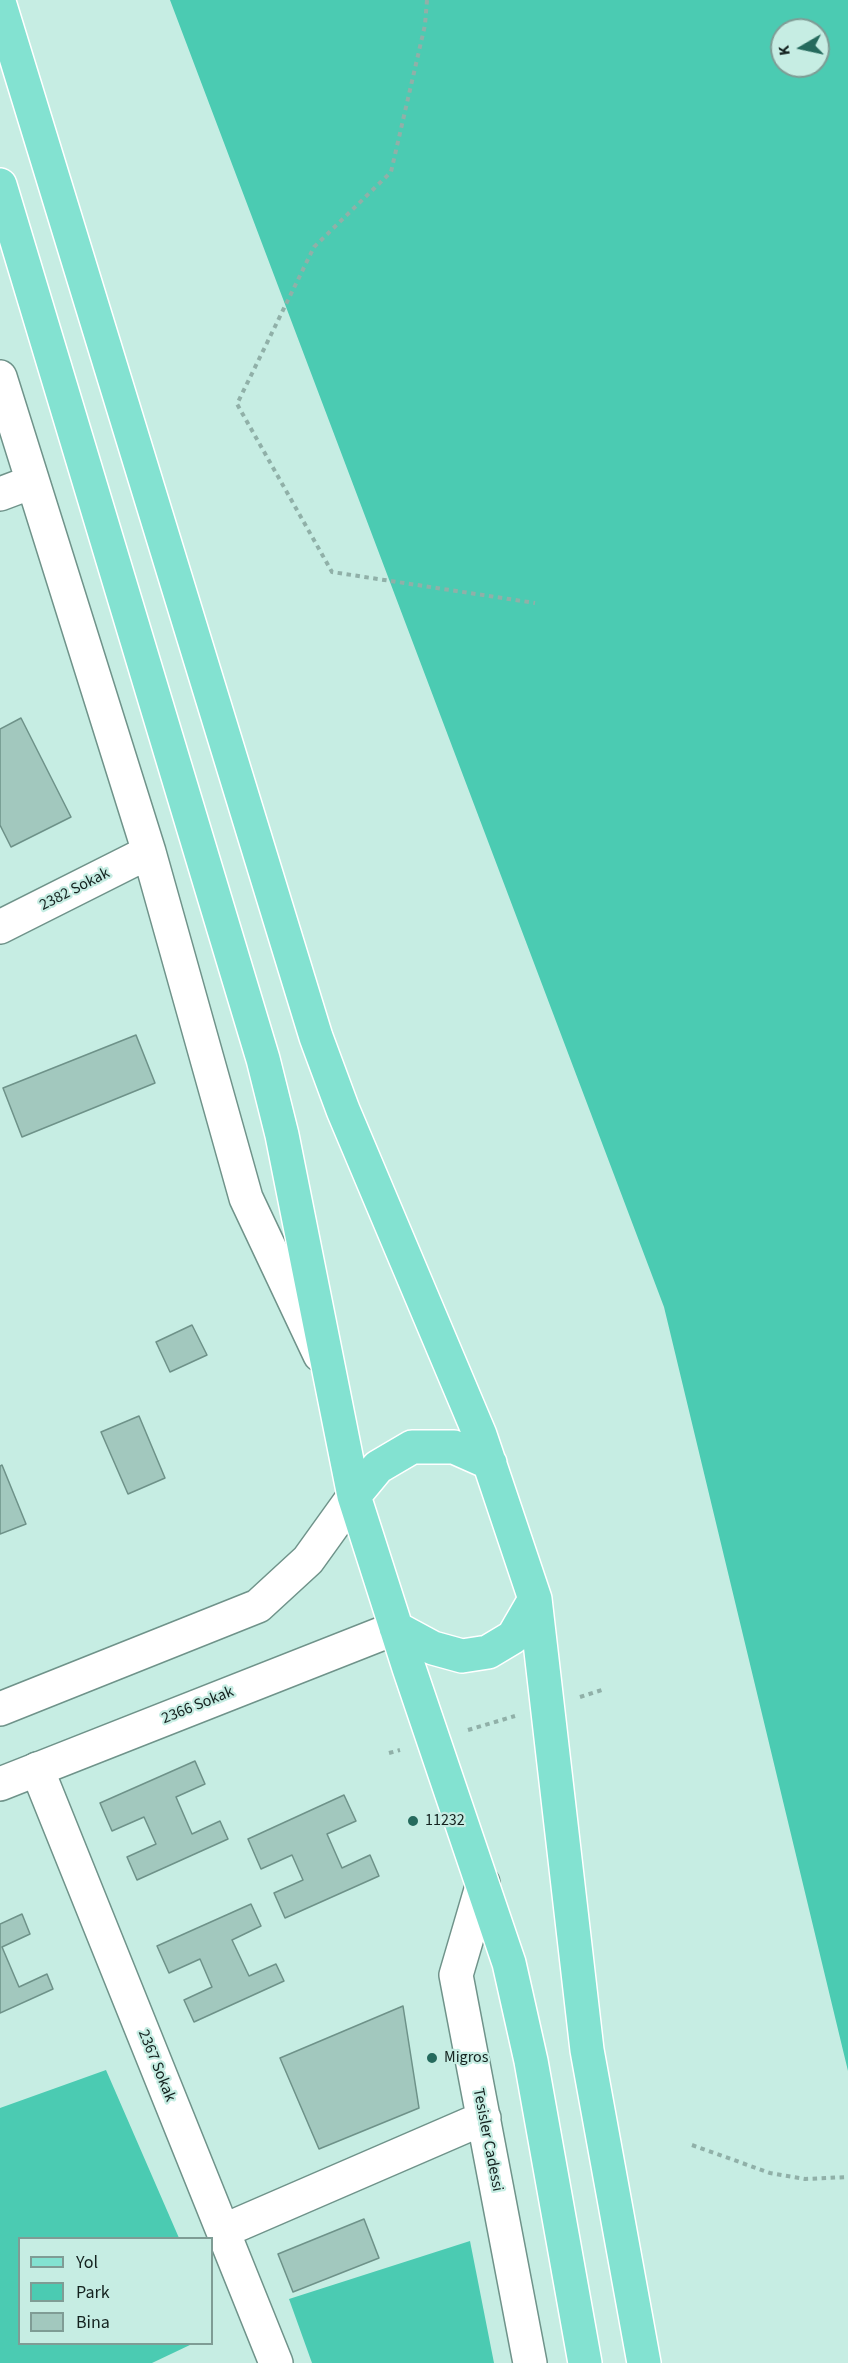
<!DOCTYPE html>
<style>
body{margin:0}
#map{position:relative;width:848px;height:2363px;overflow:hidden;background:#c6ede3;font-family:"Source Sans 3",sans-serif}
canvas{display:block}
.legend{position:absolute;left:18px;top:2237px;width:195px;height:108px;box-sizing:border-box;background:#c6ede3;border:2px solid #7f9c95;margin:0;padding:8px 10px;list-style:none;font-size:18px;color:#14221f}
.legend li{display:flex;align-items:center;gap:12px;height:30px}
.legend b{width:30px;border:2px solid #7f9c95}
.north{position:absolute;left:770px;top:18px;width:60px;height:60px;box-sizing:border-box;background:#c6ede3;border:2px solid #7f9c95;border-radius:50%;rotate:261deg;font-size:16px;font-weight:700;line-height:24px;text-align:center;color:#14221f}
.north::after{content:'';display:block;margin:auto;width:21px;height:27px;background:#256a5d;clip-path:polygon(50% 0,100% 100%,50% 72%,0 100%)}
</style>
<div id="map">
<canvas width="848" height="2363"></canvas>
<ul class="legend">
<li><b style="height:8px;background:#83e2d1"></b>Yol</li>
<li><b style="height:16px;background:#4bcbb2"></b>Park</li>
<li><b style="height:16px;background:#a2c8be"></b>Bina</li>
</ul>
<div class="north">K</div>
</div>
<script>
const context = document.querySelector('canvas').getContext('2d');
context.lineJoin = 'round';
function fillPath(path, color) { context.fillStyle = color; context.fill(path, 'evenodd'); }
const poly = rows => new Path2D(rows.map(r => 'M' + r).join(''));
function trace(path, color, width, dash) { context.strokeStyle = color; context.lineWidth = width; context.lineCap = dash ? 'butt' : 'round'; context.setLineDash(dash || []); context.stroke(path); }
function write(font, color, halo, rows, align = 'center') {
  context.font = font + ' "Source Sans 3",sans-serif'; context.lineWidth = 4.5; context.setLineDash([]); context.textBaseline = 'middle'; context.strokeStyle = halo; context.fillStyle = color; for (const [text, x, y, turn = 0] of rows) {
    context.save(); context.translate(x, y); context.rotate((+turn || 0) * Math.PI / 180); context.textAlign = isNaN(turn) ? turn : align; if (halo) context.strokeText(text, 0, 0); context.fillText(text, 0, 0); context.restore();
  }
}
const green = poly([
 [170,0,848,0,848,2071,664,1307],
 [782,30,818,30,818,66,782,66],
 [106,2070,179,2238,20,2238,20,2344,192,2344,152,2363,0,2363,0,2108],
 [470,2241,494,2363,312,2363,289,2299]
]);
const building = poly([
 [21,718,71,817,11,847,0,825,0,729,21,718],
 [136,1035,155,1083,22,1137,3,1088,136,1035],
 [192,1325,207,1355,170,1372,156,1342,192,1325],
 [139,1416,165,1478,128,1494,101,1432,139,1416],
 [2,1465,26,1524,0,1534,0,1466,2,1465],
 [195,1761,205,1784,176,1797,192,1834,220,1821,228,1839,137,1880,127,1857,156,1844,144,1817,112,1831,100,1803,195,1761],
 [344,1795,356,1821,327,1834,342,1868,370,1855,379,1876,285,1918,274,1893,303,1880,292,1855,261,1869,248,1839,344,1795],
 [251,1904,261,1926,232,1940,249,1976,276,1964,284,1981,194,2022,184,2000,212,1987,200,1959,169,1973,157,1946,251,1904],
 [22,1914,30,1934,2,1947,19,1987,47,1974,53,1989,0,2013,0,1924,22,1914],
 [403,2006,419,2108,319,2149,280,2058,403,2006],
 [364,2219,379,2258,293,2292,278,2254,364,2219]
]);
const path = poly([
 [427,0,425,25,391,172,314,247,237,404,332,572,535,603],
 [580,1697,605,1689],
 [468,1730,515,1716],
 [389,1753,400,1750],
 [692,2145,770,2173,805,2179,848,2177]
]);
const minor = poly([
 [0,377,149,852,246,1198,320,1355],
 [0,494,32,482],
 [0,927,149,852],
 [37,1769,276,2363],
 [483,1883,456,1975,530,2363],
 [223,2231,484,2118]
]);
const tertiary = poly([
 [0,1709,258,1606,308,1560,354,1496],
 [0,1784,396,1628]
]);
const primary = poly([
 [0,5,316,1037,343,1110,480,1435,535,1599,587,2050,644,2363],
 [0,185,263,1059,282,1135,354,1496,409,1668,509,1963,531,2061,585,2363],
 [354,1496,378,1467,412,1447,454,1447,490,1463],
 [396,1628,433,1648,462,1656,488,1652,513,1637,535,1599]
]);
const markers = [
 [413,1821,6,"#256a5d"],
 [432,2058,6,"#256a5d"]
];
const streetNames = [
 ["2382 Sokak",75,890,-27],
 ["2366 Sokak",198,1706,-22],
 ["2367 Sokak",156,2066,68],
 ["Tesisler Cadessi",487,2140,79]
];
const poiNames = [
 ["11232",425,1821],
 ["Migros",444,2058]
];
fillPath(green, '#4bcbb2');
fillPath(building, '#a2c8be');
trace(building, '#6e9289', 1.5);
trace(minor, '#6f938a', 36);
trace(tertiary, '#6f938a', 36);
trace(primary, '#fff', 36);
trace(path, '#90b0a8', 4, [4.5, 4.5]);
trace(minor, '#fff', 33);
trace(tertiary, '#fff', 33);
trace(primary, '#83e2d1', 33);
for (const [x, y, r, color] of markers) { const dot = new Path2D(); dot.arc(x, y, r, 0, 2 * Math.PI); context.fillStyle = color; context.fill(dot); trace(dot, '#c6ede3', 2); }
write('16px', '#14221f', '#c6ede3', streetNames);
write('16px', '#14221f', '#c6ede3', poiNames, 'left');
</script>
